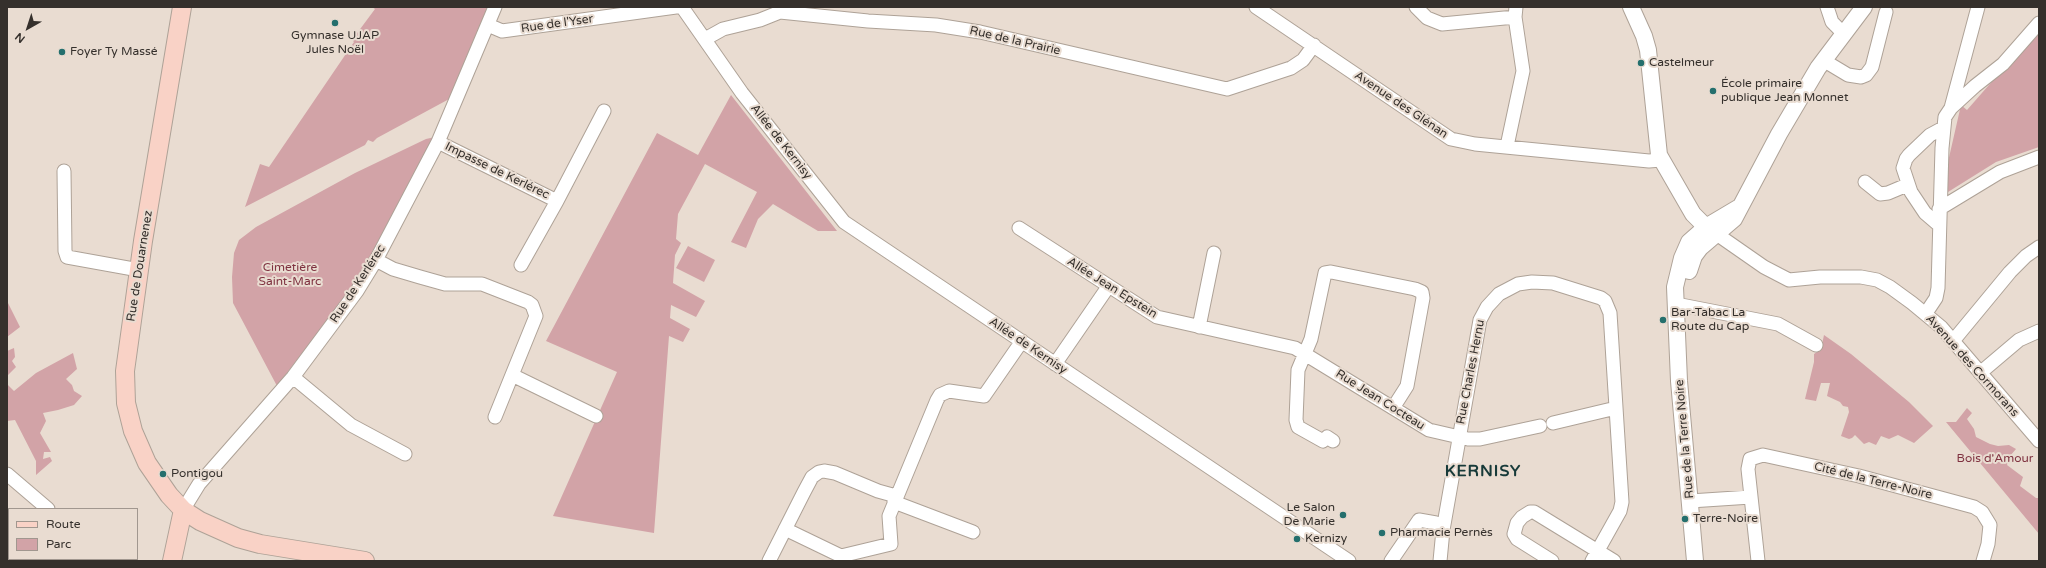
<!DOCTYPE html>
<meta charset="utf-8">
<style>
body{margin:0}
#map{position:relative;width:2046px;height:568px;overflow:hidden;background:#e9dcd1;font-family:"Varela Round",sans-serif}
canvas{display:block}
.frame{position:absolute;inset:0;border:8px solid #35302c;pointer-events:none}
.legend{position:absolute;left:8px;top:508px;width:130px;height:52px;box-sizing:border-box;background:#e9dcd1;border:1px solid #a1978f;margin:0;padding:5px 7px;list-style:none;font-size:12px;color:#35302c}
.legend li{display:flex;align-items:center;gap:8px;height:20px}
.legend b{width:20px;border:1px solid #a1978f}
.north{position:absolute;left:8px;top:8px;width:40px;height:40px;-webkit-text-stroke:3px #e9dcd1;paint-order:stroke;rotate:219deg;font-size:11px;font-weight:700;line-height:16px;text-align:center;color:#35302c}
.north::after{content:'';display:block;margin:auto;width:14px;height:18px;background:#35302c;clip-path:polygon(50% 0,100% 100%,50% 72%,0 100%)}
</style>
<div id="map">
<canvas width="2046" height="568"></canvas>
<div class="frame"></div>
<ul class="legend">
<li><b style="height:5px;background:#f9d2c6"></b>Route</li>
<li><b style="height:11px;background:#d2a3a7"></b>Parc</li>
</ul>
<div class="north">N</div>
</div>
<script>
const context = document.querySelector('canvas').getContext('2d');
context.lineJoin = 'round';
function fillPath(path, color) { context.fillStyle = color; context.fill(path, 'evenodd'); }
const poly = rows => new Path2D(rows.map(r => 'M' + r).join(''));
function trace(path, color, width, dash) { context.strokeStyle = color; context.lineWidth = width; context.lineCap = dash ? 'butt' : 'round'; context.setLineDash(dash || []); context.stroke(path); }
function write(font, color, halo, rows, align = 'center') {
  context.font = font + ' "Varela Round",sans-serif'; context.lineWidth = 4; context.setLineDash([]); context.textBaseline = 'middle'; context.strokeStyle = halo; context.fillStyle = color; for (const [text, x, y, turn = 0] of rows) {
    context.save(); context.translate(x, y); context.rotate((+turn || 0) * Math.PI / 180); context.textAlign = isNaN(turn) ? turn : align; if (halo) context.strokeText(text, 0, 0); context.fillText(text, 0, 0); context.restore();
  }
}
const green = poly([
 [372,7,490,7,451,98,377,138,373,142,368,140,365,145,245,207,260,164,269,167,354,42,352,40,375,9],
 [2039,28,2039,147,1996,162,1948,192,1945,175,1961,105,1967,110],
 [731,95,837,231,818,231,773,204,758,219,746,248,731,242,757,192,705,164,678,214,676,239,681,243,675,255,673,283,705,301,696,317,671,305,670,318,690,329,683,342,669,336,654,533,553,516,617,372,546,341,657,133,698,155],
 [435,137,358,280,277,386,233,303,232,277,234,253,239,240,256,227,355,173,426,139],
 [688,246,715,260,704,282,676,268],
 [7,301,20,327,7,337],
 [1824,335,1851,354,1909,402,1933,426,1914,443,1898,435,1889,439,1881,436,1876,445,1869,442,1864,444,1855,435,1852,438,1849,439,1841,436,1849,412,1848,407,1843,406,1840,402,1827,396,1830,383,1821,383,1816,401,1805,399,1814,362,1814,354,1821,349],
 [14,348,15,357,12,361,16,367,7,376,7,351],
 [73,353,77,369,66,379,72,385,74,391,82,396,74,405,58,410,43,413,46,421,40,433,51,452,44,452,43,459,50,457,52,461,36,475,36,461,15,420,7,421,7,384,14,391,36,373],
 [1967,408,1972,413,1967,419,1974,429,1976,437,1990,444,1998,446,2009,445,2016,449,2010,456,2007,465,2023,477,2020,486,2036,498,2039,498,2039,534,1946,422,1956,422]
]);
const minor = poly([
 [682,7,742,93,844,222,1349,561],
 [1256,7,1451,139,1475,144,1649,161,1661,160],
 [1416,7,1427,18,1442,24,1515,17],
 [1827,7,1832,22,1843,33],
 [488,25,502,31,676,7],
 [705,39,723,29,760,20,780,12,868,21,936,25,980,32,1227,89,1291,68,1303,60,1314,45],
 [1823,60,1848,75,1861,77,1866,75,1872,67,1886,12],
 [1951,108,1978,7],
 [438,142,557,201,604,111],
 [1507,146,1523,71,1515,17,1516,7],
 [64,171,65,251,67,257,139,270],
 [1865,182,1880,194,1888,193,1907,185],
 [1939,209,2000,172,2039,157],
 [1939,225,1925,213,1911,192,1903,168,1906,159,1909,155,1930,135,1943,128],
 [1019,228,1157,317,1295,348,1429,430,1468,439,1480,439,1540,426],
 [1708,228,1764,267,1789,280,1820,277,1861,277,1877,280,1890,287,1912,303,1941,327,2039,441],
 [376,260,393,269,420,277,445,284,482,284,528,302,532,305,536,316,512,375,596,416],
 [521,265,557,201],
 [1681,305,1778,324,1816,345],
 [1926,313,1936,298,1938,288,1942,148,1945,117,1951,108,1975,86,2003,64,2039,23],
 [1199,327,1214,253],
 [1953,341,2010,272,2026,256,2039,247],
 [1055,364,1108,287],
 [1980,373,2019,340,2039,331],
 [293,377,351,425,405,454],
 [495,417,512,375],
 [1553,423,1616,408],
 [1333,441,1327,437,1323,441,1298,427,1296,420,1298,370,1311,339,1325,273,1331,272,1415,289,1422,292,1423,298,1407,386,1393,408],
 [7,474,48,509],
 [1690,501,1751,497],
 [894,502,973,532],
 [183,510,199,484,293,377,357,291,376,260,438,142,495,7],
 [785,529,841,556,891,544,889,516,937,400,940,395,949,391,984,396,1022,341],
 [97,559,99,561],
 [769,561,804,492,812,477,819,472,824,471,835,473,878,491,896,496],
 [1391,561,1419,520,1436,523],
 [1440,561,1443,530,1480,320,1487,307,1499,294,1518,284,1532,282,1553,283,1601,298,1605,301,1610,313,1622,502,1620,511,1592,561],
 [1552,561,1517,539,1514,534,1517,523,1522,517,1530,512,1534,512,1614,561],
 [1758,561,1748,469,1750,459,1763,455,1859,476,1974,507,1982,512,1990,525,1988,544,1983,561]
]);
const tertiary = poly([
 [1631,7,1644,36,1648,50,1659,155,1693,214,1706,227],
 [1689,271,1694,256,1700,248,1734,219,1779,134,1818,68,1864,7],
 [1695,561,1679,381,1675,287,1682,258,1689,242,1706,227,1738,208]
]);
const secondary = poly([
 [182,7,143,241,125,371,126,403,133,431,147,463,169,495,183,510,200,521,238,538,260,544,365,561],
 [172,561,183,510]
]);
const markers = [
 [335,23,4,"#246f6d"],
 [62,52,4,"#246f6d"],
 [1641,63,4,"#246f6d"],
 [1713,91,4,"#246f6d"],
 [1663,320,4,"#246f6d"],
 [163,474,4,"#246f6d"],
 [1343,515,4,"#246f6d"],
 [1685,519,4,"#246f6d"],
 [1382,533,4,"#246f6d"],
 [1297,539,4,"#246f6d"]
];
const streetNames = [
 ["Rue de l'Yser",557,24,-8],
 ["Rue de la Prairie",1015,41,13],
 ["Avenue des Glénan",1401,105,34],
 ["Allée de Kernisy",781,142,52],
 ["Impasse de Kerlérec",497,171,26],
 ["Rue de Douarnenez",140,266,-81],
 ["Rue de Kerlérec",358,284,-57],
 ["Allée Jean Epstein",1112,288,32],
 ["Allée de Kernisy",1028,346,34],
 ["Avenue des Cormorans",1972,366,48],
 ["Rue Charles Hernu",1471,372,-79],
 ["Rue Jean Cocteau",1380,400,32],
 ["Rue de la Terre Noire",1685,439,-95],
 ["Cité de la Terre-Noire",1873,481,14]
];
const poiNames = [
 ["Gymnase UJAP",335,36,"center"],
 ["Jules Noël",335,50,"center"],
 ["Foyer Ty Massé",70,52],
 ["Castelmeur",1649,63],
 ["École primaire",1721,84],
 ["publique Jean Monnet",1721,98],
 ["Bar-Tabac La",1671,313],
 ["Route du Cap",1671,327],
 ["Pontigou",171,474],
 ["Le Salon",1335,508,"right"],
 ["De Marie",1335,522,"right"],
 ["Terre-Noire",1693,519],
 ["Pharmacie Pernès",1390,533],
 ["Kernizy",1305,539]
];
const parkNames = [
 ["Cimetière",290,268],
 ["Saint-Marc",290,282],
 ["Bois d'Amour",1995,459]
];
const districtNames = [
 ["KERNISY",1483,472]
];
fillPath(green, '#d2a3a7');
trace(minor, '#aea297', 15);
trace(tertiary, '#aea297', 18);
trace(secondary, '#aea297', 20);
trace(minor, '#fff', 13);
trace(tertiary, '#fff', 16);
trace(secondary, '#f9d2c6', 18);
for (const [x, y, r, color] of markers) { const dot = new Path2D(); dot.arc(x, y, r, 0, 2 * Math.PI); context.fillStyle = color; context.fill(dot); trace(dot, '#e9dcd1', 1.5); }
write('12px', '#35302c', '#e9dcd1', streetNames);
write('12px', '#35302c', '#e9dcd1', poiNames, 'left');
write('12px', '#7f3240', '#e9dcd1', parkNames);
context.letterSpacing = '1px';
write('bold 16px', '#173a39', '#e9dcd1', districtNames);
context.letterSpacing = '0px';
</script>
